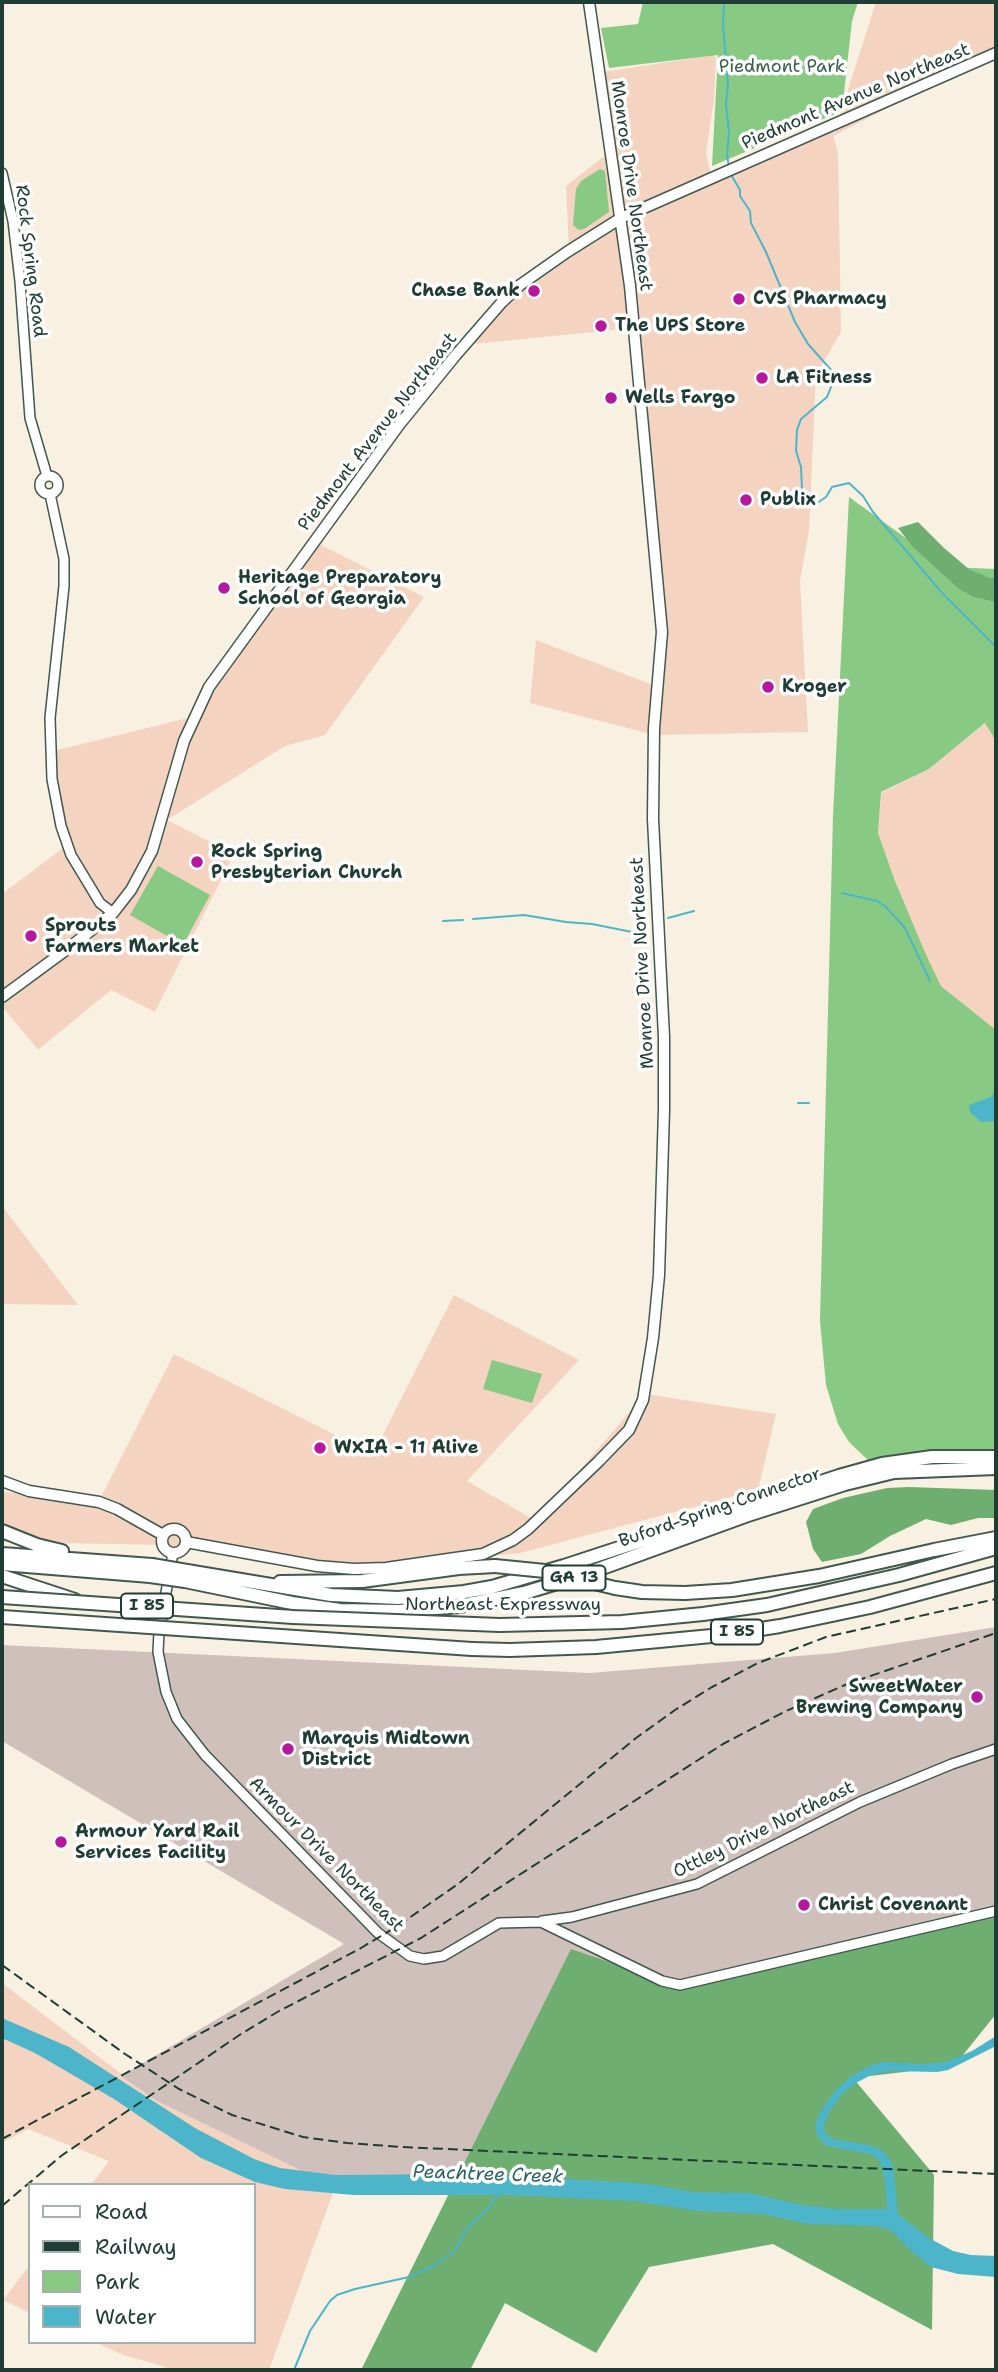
<!DOCTYPE html>
<style>
body{margin:0}
#map{position:relative;width:998px;height:2372px;overflow:hidden;background:#f8f0e1;font-family:"Shantell Sans",sans-serif}
canvas{display:block}
.frame{position:absolute;inset:0;border:4px solid #1f3d34;pointer-events:none}
.legend{position:absolute;left:28px;top:2183px;width:228px;height:161px;box-sizing:border-box;background:#fff;border:2px solid #a5b1ae;margin:0;padding:9px 12px;list-style:none;font-size:21px;color:#1f3d34}
.legend li{display:flex;align-items:center;gap:14px;height:35px}
.legend b{width:35px;border:2px solid #a5b1ae}
</style>
<div id="map">
<canvas width="998" height="2372"></canvas>
<div class="frame"></div>
<ul class="legend">
<li><b style="height:9px;background:#fff"></b>Road</li>
<li><b style="height:9px;background:#1f3d34"></b>Railway</li>
<li><b style="height:19px;background:#88ca83"></b>Park</li>
<li><b style="height:19px;background:#4cb5ca"></b>Water</li>
</ul>
</div>
<script>
const context = document.querySelector('canvas').getContext('2d');
context.lineJoin = 'round';
function fillPath(path, color) { context.fillStyle = color; context.fill(path, 'evenodd'); }
const poly = rows => new Path2D(rows.map(r => 'M' + r).join(''));
function trace(path, color, width, dash) { context.strokeStyle = color; context.lineWidth = width; context.lineCap = dash ? 'butt' : 'round'; context.setLineDash(dash || []); context.stroke(path); }
function write(font, color, halo, rows, align = 'center') {
  context.font = font + ' "Shantell Sans",sans-serif'; context.lineWidth = 7; context.setLineDash([]); context.textBaseline = 'middle'; context.strokeStyle = halo; context.fillStyle = color; for (const [text, x, y, turn = 0] of rows) {
    context.save(); context.translate(x, y); context.rotate((+turn || 0) * Math.PI / 180); context.textAlign = isNaN(turn) ? turn : align; if (halo) context.strokeText(text, 0, 0); context.fillText(text, 0, 0); context.restore();
  }
}
const built = poly([
 [876,2,996,2,996,53,833,136,838,152,841,332,816,375,809,531,800,581,808,732,655,735,530,703,536,640,653,685,662,621,633,328,464,345,516,289,569,249,566,186,612,150,597,73,714,55,716,58,714,100,706,152,711,176,828,125,834,134],
 [313,541,424,597,325,735,285,746,167,820,234,854,155,1012,111,990,38,1050,2,1006,2,894,66,846,49,752,196,716,223,663],
 [986,723,996,741,996,1030,941,986,926,957,895,881,878,834,881,793,929,769],
 [2,1206,78,1305,2,1304],
 [454,1295,579,1360,467,1481,536,1521,645,1394,776,1414,758,1490,520,1553,335,1572,168,1545,2,1542,2,1375,4,1492,99,1501,174,1354,373,1454],
 [2,1983,157,2101,335,2187,269,2370,170,2370,162,2366,123,2355,95,2342,254,2342,254,2185,91,2185,109,2161,28,2129,2,2143],
 [30,2265,30,2313,3,2300]
]);
const industrial = poly([
 [996,1627,996,1914,455,2180,335,2187,157,2101,121,2076,344,1944,2,1741,2,1645,590,1673,835,1653]
]);
const green = poly([
 [643,2,858,2,852,21,842,111,712,166,718,55,609,68,601,28,638,24],
 [600,169,605,171,609,212,584,229,579,230,573,225,576,189,581,181],
 [849,497,946,567,996,569,996,741,985,723,929,769,881,792,878,833,895,881,927,957,941,986,996,1030,996,1452,895,1454,869,1461,849,1442,838,1424,826,1385,820,1321,833,816],
 [158,866,210,895,183,945,130,915],
 [492,1360,542,1374,532,1403,483,1389]
]);
const forest = poly([
 [918,522,944,548,970,570,990,578,996,578,996,602,974,597,959,589,913,547,898,528],
 [909,1487,996,1490,996,1518,978,1518,951,1525,926,1519,890,1536,861,1554,822,1562,813,1549,806,1522,813,1509,843,1498,887,1488],
 [996,1914,996,2014,954,2066,853,2078,934,2175,932,2330,773,2244,649,2267,596,2353,505,2303,470,2370,361,2370,571,1949,682,1987]
]);
const water = poly([
 [996,1088,996,1121,981,1122,970,1112,969,1105,991,1097],
 [2,2018,69,2047,195,2128,254,2159,280,2168,335,2175,471,2174,640,2183,695,2192,749,2193,803,2205,840,2209,887,2209,885,2180,880,2162,874,2156,865,2153,827,2146,818,2137,815,2126,819,2114,835,2091,850,2077,871,2065,884,2062,923,2064,946,2062,972,2051,996,2036,996,2046,948,2070,937,2072,892,2071,871,2075,856,2083,841,2095,829,2112,823,2128,827,2135,833,2139,869,2145,884,2152,893,2165,898,2214,929,2238,953,2251,971,2255,996,2256,996,2277,958,2274,931,2267,910,2250,892,2231,876,2226,808,2224,763,2214,699,2211,635,2201,509,2195,354,2195,285,2189,255,2182,201,2158,114,2099,35,2053,2,2038]
]);
const stream = poly([
 [724,2,723,25,728,85,726,104,729,132,727,155,729,167],
 [730,173,740,190,740,196,750,211,751,223,766,252,795,322,808,344,832,371,833,382,827,397,801,419,797,430,796,451,801,467,802,489,810,501,816,504,826,497,832,487,849,483,863,496,873,512,943,594,996,647],
 [842,893,877,901,885,906,905,928,930,981],
 [668,918,694,911],
 [473,919,524,915,566,922,592,924,632,932,648,926],
 [443,921,463,920],
 [798,1103,809,1103],
 [294,2370,310,2331,330,2301,337,2295,355,2289,409,2277,434,2266,455,2250,469,2226,483,2214,500,2193]
]);
const tertiary = poly([
 [2,173,13,221,20,281,30,418,47,476],
 '40 485a9 9 0 1 1 18 0a9 9 0 1 1-18 0Z',
 [50,494,64,559,64,586,50,718,52,779,61,826,71,855,100,903,113,913],
 [173,1553,159,1632,158,1652,166,1692,177,1719,205,1755,378,1933,410,1956,424,1959,443,1956,499,1923,541,1922,662,1981,680,1985,996,1911],
 [542,1921,572,1917,697,1884,860,1802,952,1764,996,1749]
]);
const secondary = poly([
 [2,997,70,947,113,913,131,890,152,851,184,741,209,687,399,425,455,356,502,302,520,285,567,252,621,218,996,53],
 [2,1481,29,1491,99,1502,117,1509,163,1535],
 '162 1541a12 12 0 1 1 24 0a12 12 0 1 1-24 0Z',
 [186,1542,317,1566,354,1569,386,1568,483,1554,513,1540,528,1529,598,1462,629,1430,643,1400,653,1338,659,1275,664,1110,664,1037,653,819,654,728,662,632,630,286,589,2]
]);
const motorway = poly([
 [2,1531,37,1545,62,1551],
 [2,1554,152,1565],
 [2,1564,150,1576],
 [187,1571,331,1595,398,1598,464,1592,492,1587,564,1566,839,1476,882,1464,932,1457,996,1457],
 [2,1576,75,1600],
 [185,1581,292,1603,340,1610,399,1611,460,1606,524,1593,580,1576,745,1516,845,1484,894,1472,996,1468],
 [280,1582,362,1581,459,1568,495,1566],
 [615,1588,642,1592,685,1593,732,1590,819,1576,934,1550,996,1538],
 [500,1625,622,1622,703,1614,767,1605,899,1575,996,1548],
 [472,1649,510,1650,596,1647,722,1635,780,1626,870,1607,996,1573]
]);
const rail = poly([
 [2,1965,125,2054,179,2089,232,2115,303,2137,347,2143,402,2147,996,2174],
 [2,2139,361,1948,396,1927,458,1884,636,1738,675,1710,712,1687,758,1663,826,1637,996,1599],
 [2,2206,61,2156,241,2034,279,2011,421,1938,723,1744,784,1712,847,1684,996,1633]
]);
const motorwayBridge = poly([
 [152,1565,187,1571],
 [495,1566,545,1571,615,1588],
 [150,1576,185,1581],
 [2,1597,293,1617,500,1625],
 [2,1617,472,1649]
]);
const markers = [
 [534,291,7,"#b5179e"],
 [739,299,7,"#b5179e"],
 [601,326,7,"#b5179e"],
 [762,378,7,"#b5179e"],
 [611,398,7,"#b5179e"],
 [746,500,7,"#b5179e"],
 [224,588,7,"#b5179e"],
 [768,687,7,"#b5179e"],
 [197,862,7,"#b5179e"],
 [31,936,7,"#b5179e"],
 [320,1448,7,"#b5179e"],
 [977,1697,7,"#b5179e"],
 [288,1749,7,"#b5179e"],
 [61,1842,7,"#b5179e"],
 [804,1905,7,"#b5179e"]
];
const shields = [
 [574,1578,63],
 [147,1606,52],
 [737,1632,52]
];
const shieldNames = [
 ["GA 13",574,1578],
 ["I 85",147,1606],
 ["I 85",737,1632]
];
const parkNames = [
 ["Piedmont Park",782,67]
];
const streetNames = [
 ["Piedmont Avenue Northeast",856,97,-23],
 ["Monroe Drive Northeast",631,186,82],
 ["Rock Spring Road",30,261,83],
 ["Piedmont Avenue Northeast",378,432,-52],
 ["Monroe Drive Northeast",643,963,-93],
 ["Buford-Spring Connector",720,1508,-19],
 ["Northeast Expressway",503,1605],
 ["Ottley Drive Northeast",764,1830,-26],
 ["Armour Drive Northeast",326,1855,45]
];
const poiNames = [
 ["Chase Bank",520,291,"right"],
 ["CVS Pharmacy",753,299],
 ["The UPS Store",615,326],
 ["LA Fitness",776,378],
 ["Wells Fargo",625,398],
 ["Publix",760,500],
 ["Heritage Preparatory",238,578],
 ["School of Georgia",238,599],
 ["Kroger",782,687],
 ["Rock Spring",211,852],
 ["Presbyterian Church",211,873],
 ["Sprouts",45,926],
 ["Farmers Market",45,947],
 ["WXIA - 11 Alive",334,1448],
 ["SweetWater",963,1687,"right"],
 ["Brewing Company",963,1708,"right"],
 ["Marquis Midtown",302,1739],
 ["District",302,1760],
 ["Armour Yard Rail",75,1832],
 ["Services Facility",75,1853],
 ["Christ Covenant",818,1905]
];
const waterNames = [
 ["Peachtree Creek",488,2175,2]
];
fillPath(built, '#f4d3c0');
fillPath(industrial, '#d0c0bc');
fillPath(green, '#88ca83');
fillPath(forest, '#6eae71');
fillPath(water, '#4cb5ca');
trace(stream, '#4cb5ca', 2);
trace(tertiary, '#40584e', 12);
trace(secondary, '#40584e', 13);
trace(motorway, '#40584e', 16);
trace(tertiary, '#fff', 9);
trace(secondary, '#fff', 10);
trace(motorway, '#fff', 12);
trace(rail, '#1f3d34', 2, [10, 5]);
trace(motorwayBridge, '#40584e', 16, []);
trace(motorwayBridge, '#fff', 12);
for (const [x, y, r, color] of markers) { const dot = new Path2D(); dot.arc(x, y, r, 0, 2 * Math.PI); context.fillStyle = color; context.fill(dot); trace(dot, '#fff', 2.5); }
for (const [x, y, w] of shields) { const box = new Path2D(); box.roundRect(x - w / 2, y - 12.5, w, 25, 5); context.fillStyle = '#fff'; context.fill(box); trace(box, '#1f3d34', 2); }
write('bold 16px', '#1f3d34', null, shieldNames);
write('18px', '#396048', '#fff', parkNames);
write('18px', '#1f3d34', '#fff', streetNames);
write('bold 18px', '#1f3d34', '#fff', poiNames, 'left');
write('italic 19px', '#2c6161', '#fff', waterNames);
</script>
